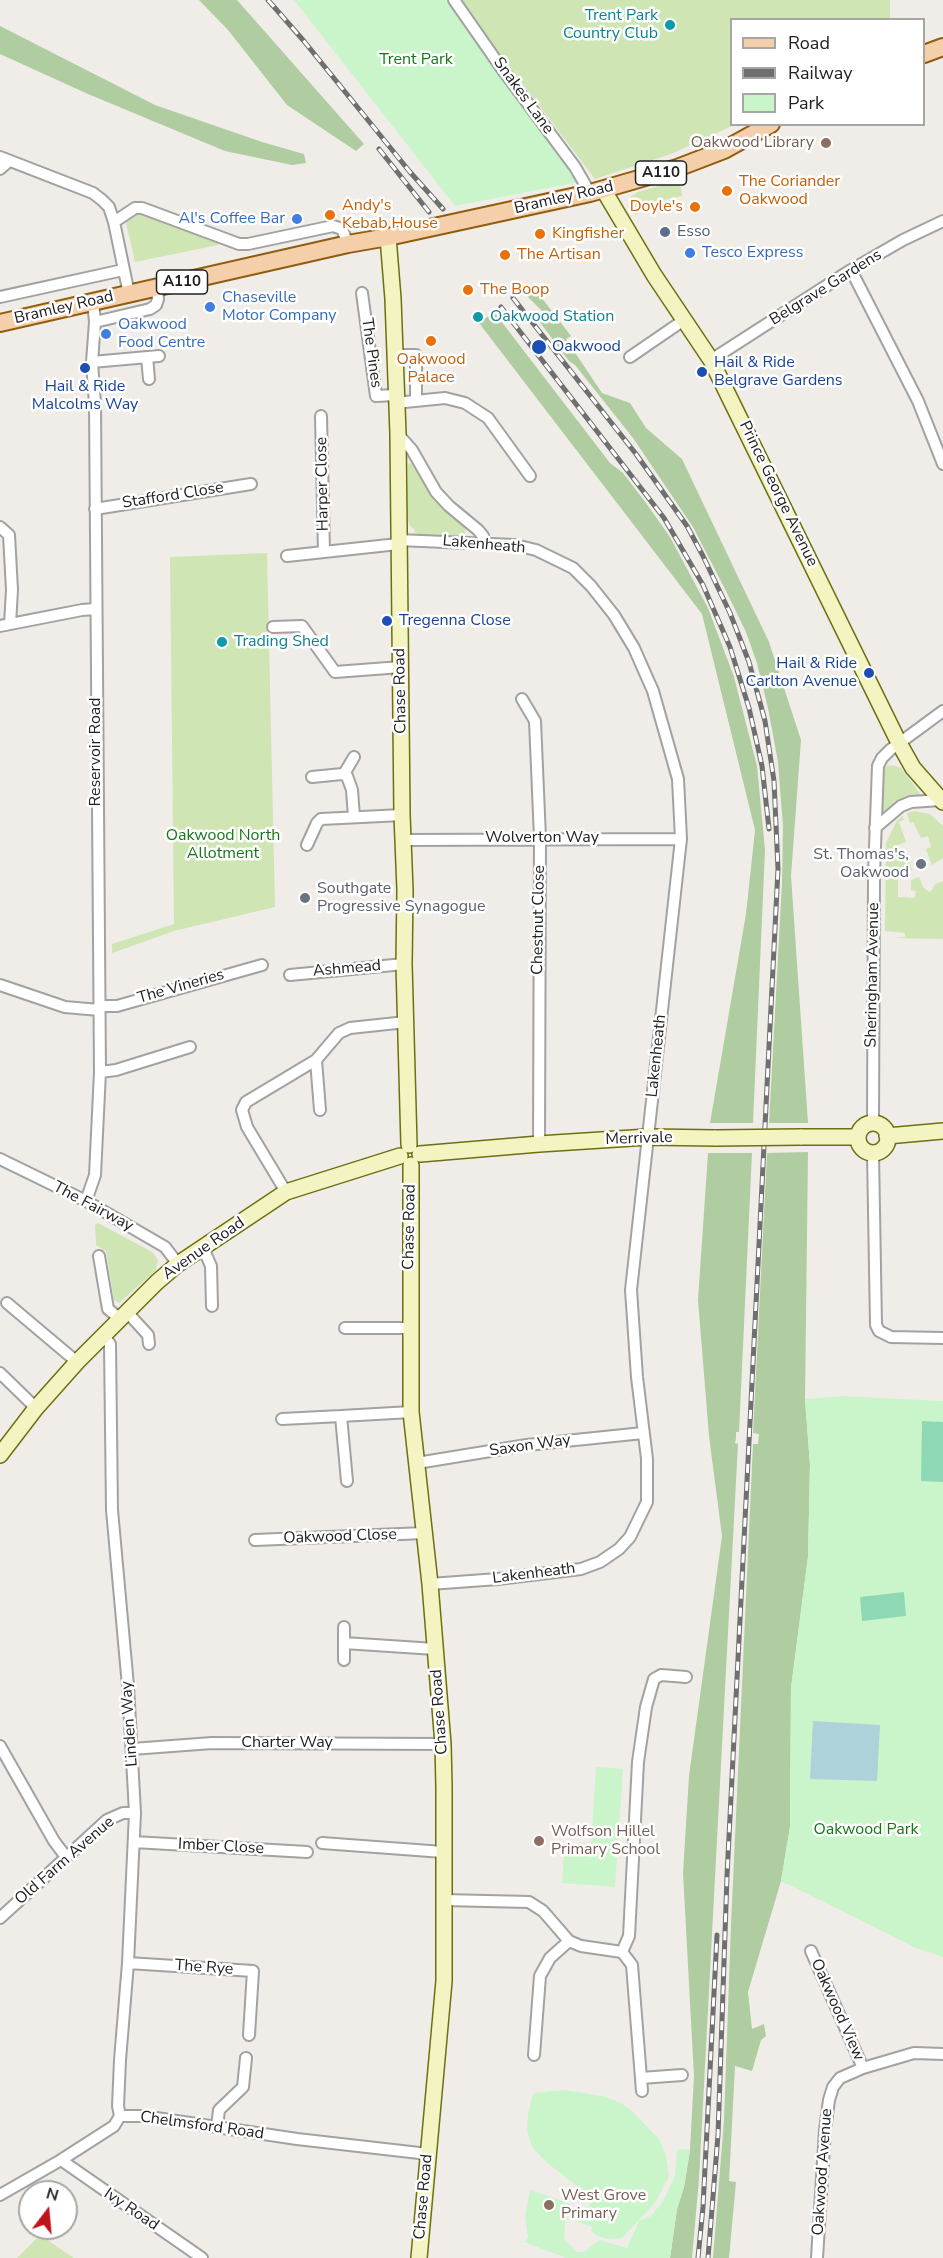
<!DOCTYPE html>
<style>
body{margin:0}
#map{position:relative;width:943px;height:2258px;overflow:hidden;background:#f0ede8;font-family:"Nunito Sans",sans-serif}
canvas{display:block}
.legend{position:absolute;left:730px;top:18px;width:195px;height:108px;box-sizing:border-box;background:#fff;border:2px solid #a6a6a6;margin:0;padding:8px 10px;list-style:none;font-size:18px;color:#212121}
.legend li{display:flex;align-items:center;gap:12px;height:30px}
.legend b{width:30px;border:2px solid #a6a6a6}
.north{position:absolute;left:18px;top:2180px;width:60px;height:60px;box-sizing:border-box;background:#fff;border:2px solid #a6a6a6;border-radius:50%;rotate:16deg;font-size:16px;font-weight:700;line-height:24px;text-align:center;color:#212121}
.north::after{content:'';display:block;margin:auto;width:21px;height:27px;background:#bf131e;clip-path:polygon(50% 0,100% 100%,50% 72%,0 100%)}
</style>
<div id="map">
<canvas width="943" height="2258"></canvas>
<ul class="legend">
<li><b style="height:8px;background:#f4cfaa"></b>Road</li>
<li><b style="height:8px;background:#6f6f6f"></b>Railway</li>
<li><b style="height:16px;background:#caf5cb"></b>Park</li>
</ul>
<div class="north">N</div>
</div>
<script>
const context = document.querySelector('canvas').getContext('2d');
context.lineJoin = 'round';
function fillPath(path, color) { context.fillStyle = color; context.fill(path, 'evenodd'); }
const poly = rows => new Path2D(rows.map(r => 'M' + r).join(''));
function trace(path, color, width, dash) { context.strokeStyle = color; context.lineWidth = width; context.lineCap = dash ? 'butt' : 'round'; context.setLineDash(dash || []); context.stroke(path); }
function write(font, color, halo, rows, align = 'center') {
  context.font = font + ' "Nunito Sans",sans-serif'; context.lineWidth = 5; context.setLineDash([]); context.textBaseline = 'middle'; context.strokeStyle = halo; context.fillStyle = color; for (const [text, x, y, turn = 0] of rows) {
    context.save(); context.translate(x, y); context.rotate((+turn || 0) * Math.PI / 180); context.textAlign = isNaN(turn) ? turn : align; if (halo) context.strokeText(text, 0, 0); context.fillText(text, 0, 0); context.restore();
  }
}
const grass = poly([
 [454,0,890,0,890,19,732,20,732,124,734,125,671,154,595,179,507,63,499,55,489,48],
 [672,182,681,187,682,196,637,206,638,214,635,215,629,210,628,203,630,197,638,192],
 [141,214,149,216,220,242,218,245,135,262,126,223,134,215],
 [411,463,434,498,466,529,464,536,419,535,414,532,415,530,410,526,407,518,408,464],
 [267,553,275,907,174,931,112,953,112,944,174,924,170,557],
 [891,765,901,768,921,795,898,801,886,811,882,811,883,768],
 [914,811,930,814,943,826,943,858,932,865,926,849,931,847,928,836,921,838,913,822,910,823,907,813],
 [902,816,904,820,899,822,906,842,898,845,903,857,908,856,912,870,898,871,898,897,915,898,916,891,911,890,911,880,919,877,923,887,929,892,932,890,935,884,943,881,943,939,893,938,905,937,905,933,885,931,886,843,896,822],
 [98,1223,152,1252,158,1260,156,1270,119,1303,114,1300,106,1251,96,1245,95,1225],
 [40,2235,74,2258,17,2258]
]);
const forest = poly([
 [199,0,237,0,364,144,356,151,287,105,228,30],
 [0,26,155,105,262,142,304,154,306,163,292,165,225,151,88,94,0,54],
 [531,284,571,336,566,339,602,393,630,403,646,428,682,459,769,642,801,740,791,876,808,1123,769,1123,782,883,783,826,778,762,768,708,757,663,746,632,726,591,693,527,633,438,575,365,569,361,539,321,546,315,522,291],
 [494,312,610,463,623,473,646,503,670,537,708,608,734,677,757,766,765,850,753,1123,710,1123,746,914,755,830,702,614,479,323],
 [808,1152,805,1399,810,1465,808,1557,791,1688,790,1827,781,1881,748,1992,752,2029,764,2024,766,2036,761,2040,752,2071,735,2066,729,2181,736,2182,729,2258,713,2258,724,2120,731,1925,753,1444,758,1444,759,1434,753,1433,767,1153],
 [708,1153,752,1153,739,1432,736,1432,736,1438,735,1443,738,1444,699,2179,692,2258,670,2258,677,2209,684,2187,690,2150,694,2076,683,1873,689,1776,722,1536,709,1436,698,1300]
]);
const park = poly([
 [294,0,445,0,579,182,455,206],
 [842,1396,943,1401,943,1957,916,1948,781,1881,790,1827,791,1688,808,1557,810,1465,805,1399],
 [596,1767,623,1769,615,1887,562,1883,564,1850,579,1852,580,1843,591,1844],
 [565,2090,603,2096,621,2103,634,2113,659,2139,666,2156,669,2177,655,2203,622,2238,609,2239,597,2236,591,2231,592,2227,575,2221,575,2213,588,2207,594,2199,546,2162,532,2147,527,2131,528,2114,533,2093],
 [677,2149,690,2150,684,2187,677,2209,670,2258,566,2258,524,2242,528,2238,525,2217,530,2190,571,2204,565,2223,564,2239,577,2252,584,2252,599,2240,627,2248,639,2221,651,2216,663,2201,675,2176]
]);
const pitch = poly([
 [922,1421,943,1422,943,1482,921,1481],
 [904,1592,906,1616,862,1621,860,1597]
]);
const water = poly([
 [813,1721,880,1725,877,1781,810,1779]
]);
const street = poly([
 [454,0,500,66,575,167,590,193],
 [0,157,93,193,102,200,109,207,114,222,129,294],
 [0,169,9,161],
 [114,222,135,208,142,208,239,244,248,244,333,226,342,229,348,244],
 [851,270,918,401,943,464],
 [362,293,376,396,395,395],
 [0,297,123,270],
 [95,322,150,309,156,305,158,299,157,288],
 [395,355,416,355,416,400],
 [147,357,149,379],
 [630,357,684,320],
 [711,360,851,270,903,240,943,221],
 [92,362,159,356],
 [395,403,445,398,465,403,488,418,530,476],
 [321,416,324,552],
 [398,434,412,450,436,492,449,506,478,530,483,536,485,543],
 [95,509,251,484],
 [0,527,9,535,12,590,10,624],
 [398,540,515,545,536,550,573,568,591,586,614,615,634,648,653,691,678,779,681,839,631,1290,637,1377,647,1459,647,1502,630,1537,619,1549,600,1562,581,1569,498,1579,430,1584],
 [287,556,398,544],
 [0,626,82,610,95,609],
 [273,627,302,626,335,672,401,667],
 [522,699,535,721,540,838,539,1144],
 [344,774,354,757],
 [312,777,342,774,347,776,352,790,354,817],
 [875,828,901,806,911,802,941,800],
 [404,840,681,839],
 [307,845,317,823,321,819,402,815],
 [290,975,404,964],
 [0,985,65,1007,99,1010],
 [99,1006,117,1006,262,965],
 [100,1072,116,1070,190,1047],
 [320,1110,316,1060,339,1033,350,1028,406,1022],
 [873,1123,874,874,878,766,882,758,890,750,943,711],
 [873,1153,876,1325,879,1331,891,1337,943,1338],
 [0,1159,86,1201,165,1247,178,1264],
 [286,1192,247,1127,242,1110,246,1102,316,1060],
 [86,1201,95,1175,100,1072,95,404,92,362,95,322,93,302],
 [203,1248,211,1266,212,1306],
 [99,1256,108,1309,119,1318],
 [7,1303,77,1362],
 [127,1312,148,1335,149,1344],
 [345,1328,411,1328],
 [103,1335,110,1344,112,1510,128,1686,135,1813,128,1963,120,2060,118,2106,120,2116],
 [0,1373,36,1408],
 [282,1419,341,1416],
 [417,1463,527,1445,643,1433],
 [347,1481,341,1416,411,1412],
 [255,1540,425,1533],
 [344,1643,435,1649],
 [344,1660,344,1627],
 [0,1746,54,1841,66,1857],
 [132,1749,212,1743,443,1744],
 [134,1842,307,1852],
 [322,1843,443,1852],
 [443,1900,529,1902,543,1911,569,1941,581,1946,622,1952,629,1936,638,1762,646,1707,654,1679,661,1675,686,1677],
 [0,1918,107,1820,123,1813,135,1813],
 [811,1951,863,2068],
 [622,1952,632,1965,642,2091],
 [128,1963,253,1971,249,2035],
 [534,2055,540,1976,550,1958,569,1941],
 [641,2078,682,2075],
 [217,2127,219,2110,243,2087,246,2058],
 [61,2160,202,2258],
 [0,2195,61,2160,114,2126,120,2116,143,2116,297,2139,428,2154],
 [817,2258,825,2130,829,2100,833,2087,840,2078,863,2068,914,2053,943,2054]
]);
const secondary = poly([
 [603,189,654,275,711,360,899,743,913,768,943,802],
 [388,237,393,299,398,434,402,815,405,890,404,964,409,1145],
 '858 1138a15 15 0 1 1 30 0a15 15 0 1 1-30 0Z',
 [887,1136,943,1131],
 [800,1137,858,1137],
 [420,1154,539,1144,648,1137,716,1138],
 [411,1165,411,1412,430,1584,443,1744,444,1787,444,1981,419,2258],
 [0,1455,36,1408,77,1362,157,1282,178,1264,286,1192,400,1156]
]);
const primary = poly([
 [924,54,943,47],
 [0,323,348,244,388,237,590,193,677,168,724,150,771,124]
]);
const rail = poly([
 [268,0,303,40,410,172,443,209],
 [379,149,429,212],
 [513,298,636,454,687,526,703,556,730,613,749,662,765,721,774,781,778,869,727,1876,718,2135,708,2258],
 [501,307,664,518,703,585,730,647,749,708,762,766,769,829],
 [698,2258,703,2207,717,1935]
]);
const secondaryBridge = poly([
 [716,1138,800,1137]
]);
const markers = [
 [670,25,6,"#0f9aa8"],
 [826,143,6,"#8d6e63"],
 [727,191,6,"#e8710a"],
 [695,207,6,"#e8710a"],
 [330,215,6,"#e8710a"],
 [297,219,6,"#3f7fe0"],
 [665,232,6,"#5c6f8a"],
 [540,234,6,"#e8710a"],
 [690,253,6,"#3f7fe0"],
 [505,255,6,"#e8710a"],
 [468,290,6,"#e8710a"],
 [210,307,6,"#3f7fe0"],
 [478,317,6,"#0f9aa8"],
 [106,334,6,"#3f7fe0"],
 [431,341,6,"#e8710a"],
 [539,347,8,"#1a4fb4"],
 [85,368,6,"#1a4fb4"],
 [702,372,6,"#1a4fb4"],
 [387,621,6,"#1a4fb4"],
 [222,642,6,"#0f9aa8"],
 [869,673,6,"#1a4fb4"],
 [921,864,6,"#6b7280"],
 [305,898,6,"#6b7280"],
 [539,1841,6,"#8d6e63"],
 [549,2205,6,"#8d6e63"]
];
const shields = [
 [661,173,51],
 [182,282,51]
];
const shieldNames = [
 ["A110",661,173],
 ["A110",182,282]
];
const cultureNames = [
 ["Trent Park",658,16,"right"],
 ["Country Club",658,34,"right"],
 ["Oakwood Station",490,317],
 ["Trading Shed",234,642]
];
const parkNames = [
 ["Trent Park",416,60],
 ["Oakwood North",223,836],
 ["Allotment",223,854],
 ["Oakwood Park",866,1830]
];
const streetNames = [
 ["Snakes Lane",523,96,54],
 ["Bramley Road",564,198,-13],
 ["Belgrave Gardens",826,288,-32],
 ["Bramley Road",64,308,-13],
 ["The Pines",371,353,82],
 ["Harper Close",323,484,-91],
 ["Prince George Avenue",778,494,64],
 ["Stafford Close",173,496,-9],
 ["Lakenheath",484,545,5],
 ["Chase Road",401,691,-91],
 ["Reservoir Road",96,752,-90],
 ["Wolverton Way",542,838],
 ["Chestnut Close",539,920,-89],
 ["Ashmead",347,969,-5],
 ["Sheringham Avenue",873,975,-89],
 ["The Vineries",181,987,-16],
 ["Lakenheath",657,1056,-84],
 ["Merrivale",639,1139,-2],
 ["The Fairway",93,1207,28],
 ["Chase Road",410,1227,-89],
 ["Avenue Road",204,1249,-35],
 ["Saxon Way",530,1446,-8],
 ["Oakwood Close",340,1537,-2],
 ["Lakenheath",534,1574,-7],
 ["Chase Road",440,1712,-94],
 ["Linden Way",130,1724,-94],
 ["Charter Way",287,1743],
 ["Imber Close",221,1847,3],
 ["Old Farm Avenue",65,1861,-41],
 ["The Rye",204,1968,4],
 ["Oakwood View",837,2010,66],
 ["Chelmsford Road",202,2126,8],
 ["Oakwood Avenue",823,2172,-86],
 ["Chase Road",424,2197,-85],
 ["Ivy Road",131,2210,34]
];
const educationNames = [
 ["Oakwood Library",814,143,"right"],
 ["Wolfson Hillel",551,1832],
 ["Primary School",551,1850],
 ["West Grove",561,2196],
 ["Primary",561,2214]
];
const foodNames = [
 ["The Coriander",739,182],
 ["Oakwood",739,200],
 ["Andy's",342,206],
 ["Kebab House",342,224],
 ["Doyle's",683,207,"right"],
 ["Kingfisher",552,234],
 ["The Artisan",517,255],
 ["The Boop",480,290],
 ["Oakwood",431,360,"center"],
 ["Palace",431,378,"center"]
];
const shopNames = [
 ["Al's Coffee Bar",285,219,"right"],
 ["Tesco Express",702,253],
 ["Chaseville",222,298],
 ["Motor Company",222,316],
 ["Oakwood",118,325],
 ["Food Centre",118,343]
];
const serviceNames = [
 ["Esso",677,232]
];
const transitNames = [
 ["Oakwood",552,347],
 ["Hail & Ride",714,363],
 ["Belgrave Gardens",714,381],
 ["Hail & Ride",85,387,"center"],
 ["Malcolms Way",85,405,"center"],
 ["Tregenna Close",399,621],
 ["Hail & Ride",857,664,"right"],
 ["Carlton Avenue",857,682,"right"]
];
const worshipNames = [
 ["St. Thomas's,",909,855],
 ["Oakwood",909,873],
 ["Southgate",317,889,"left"],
 ["Progressive Synagogue",317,907,"left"]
];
fillPath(grass, '#cfe5b3');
fillPath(forest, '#b0cca1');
fillPath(park, '#caf5cb');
fillPath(pitch, '#8ed8b6');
fillPath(water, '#add2da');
trace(street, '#a2a2a2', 14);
trace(secondary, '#6c700f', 18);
trace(primary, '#905c0e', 20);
trace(street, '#fff', 10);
trace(secondary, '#f4f4c2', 15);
trace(primary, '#f4cfaa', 16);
trace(rail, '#6f6f6f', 5);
trace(rail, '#fff', 3, [9]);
trace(secondaryBridge, '#6c700f', 18, []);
trace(secondaryBridge, '#f4f4c2', 15);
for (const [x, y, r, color] of markers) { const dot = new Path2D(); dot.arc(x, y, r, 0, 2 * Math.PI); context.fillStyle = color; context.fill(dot); trace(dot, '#fff', 2); }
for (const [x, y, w] of shields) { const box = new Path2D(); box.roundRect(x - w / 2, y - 12, w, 24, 4.5); context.fillStyle = '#fff'; context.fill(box); trace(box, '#212121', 1.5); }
write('bold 15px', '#212121', null, shieldNames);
write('16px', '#0d838f', '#fff', cultureNames, 'left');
write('16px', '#167718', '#fff', parkNames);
write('16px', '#212121', '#fff', streetNames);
write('16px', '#785e54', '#fff', educationNames, 'left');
write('16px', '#c56008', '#fff', foodNames, 'left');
write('16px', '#366cbe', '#fff', shopNames, 'left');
write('16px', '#4e5e75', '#fff', serviceNames, 'left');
write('16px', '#164399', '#fff', transitNames, 'left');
write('16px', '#5b616d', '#fff', worshipNames, 'right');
</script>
